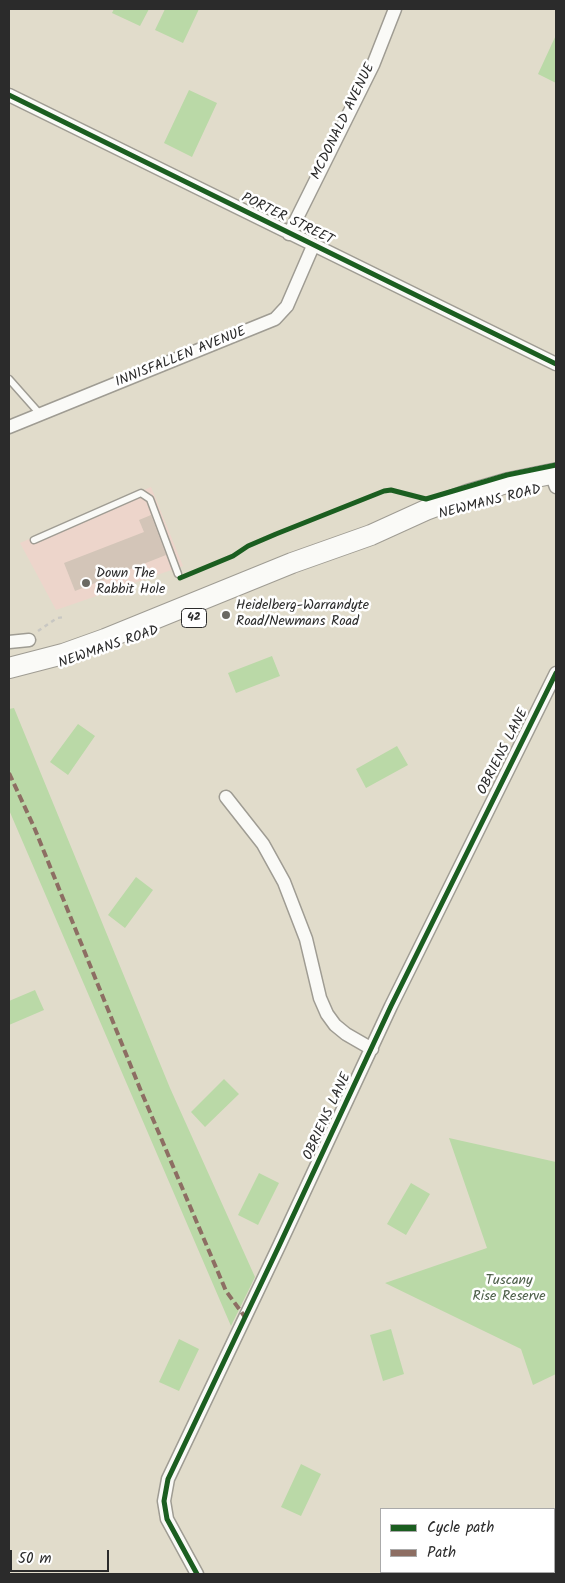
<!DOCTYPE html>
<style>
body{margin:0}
#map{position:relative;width:565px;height:1583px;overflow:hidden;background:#e1dccb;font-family:Kalam,sans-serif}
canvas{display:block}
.frame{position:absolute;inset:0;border:10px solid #2b2b2b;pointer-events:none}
.legend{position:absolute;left:380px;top:1508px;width:175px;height:65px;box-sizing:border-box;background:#fff;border:1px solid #aaa;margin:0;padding:6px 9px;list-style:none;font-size:15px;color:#2b2b2b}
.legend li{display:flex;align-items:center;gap:10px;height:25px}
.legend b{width:25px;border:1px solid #aaa}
.scale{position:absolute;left:10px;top:1550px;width:99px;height:22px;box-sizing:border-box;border:2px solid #2b2b2b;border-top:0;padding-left:6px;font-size:15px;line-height:18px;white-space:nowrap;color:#2b2b2b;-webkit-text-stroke:4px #fff;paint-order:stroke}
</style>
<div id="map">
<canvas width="565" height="1583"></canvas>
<div class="frame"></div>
<ul class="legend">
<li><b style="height:6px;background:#1b5e20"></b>Cycle path</li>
<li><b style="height:6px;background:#8d6e63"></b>Path</li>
</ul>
<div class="scale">50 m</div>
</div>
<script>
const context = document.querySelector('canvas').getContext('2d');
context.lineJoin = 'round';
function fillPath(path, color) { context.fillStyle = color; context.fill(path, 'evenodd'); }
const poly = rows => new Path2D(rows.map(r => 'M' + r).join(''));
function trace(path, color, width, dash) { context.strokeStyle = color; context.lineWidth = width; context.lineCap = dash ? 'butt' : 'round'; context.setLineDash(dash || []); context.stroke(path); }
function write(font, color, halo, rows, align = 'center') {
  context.font = font + ' Kalam,sans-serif'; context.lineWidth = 5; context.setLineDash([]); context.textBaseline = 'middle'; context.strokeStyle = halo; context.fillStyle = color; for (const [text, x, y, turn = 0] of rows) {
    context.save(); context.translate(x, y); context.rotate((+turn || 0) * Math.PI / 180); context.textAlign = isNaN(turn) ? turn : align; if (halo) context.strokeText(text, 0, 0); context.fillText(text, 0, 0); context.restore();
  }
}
const built = poly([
 [151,487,183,566,56,610,20,543]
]);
const green = poly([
 [114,9,149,9,140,26,112,13],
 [165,9,199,9,183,43,155,30],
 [556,35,556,83,538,74],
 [189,90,217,103,192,157,164,143],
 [272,656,280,676,236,693,228,673],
 [14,708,170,1088,255,1277,231,1326,9,810,9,709],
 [78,724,95,736,68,775,50,762],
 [397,746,408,765,366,788,356,769],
 [136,877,153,890,125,928,108,915],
 [35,990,44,1010,9,1025,9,1001],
 [224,1079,239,1094,205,1127,191,1112],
 [449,1138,556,1162,556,1374,533,1385,521,1349,385,1283,487,1248],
 [259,1173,279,1183,258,1225,238,1215],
 [411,1183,430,1194,406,1235,387,1224],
 [391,1329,404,1374,383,1381,370,1335],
 [179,1339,199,1349,179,1391,159,1382],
 [301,1464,321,1474,301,1516,281,1507],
 [556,1545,556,1574,539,1574,540,1572,554,1572,554,1549]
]);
const building = poly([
 [151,515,166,555,75,591,64,563,144,532,139,520]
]);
const path = poly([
 [38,631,57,618,65,617]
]);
const lane = poly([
 [9,379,40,414],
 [34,540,141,493,150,499,178,574]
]);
const street = poly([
 [9,95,556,364],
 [289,234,373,65,395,9],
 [9,427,275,319,287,306,313,246],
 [551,474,556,487],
 [9,642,29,640],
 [226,797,263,844,284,882,306,939,320,998,327,1014,335,1025,346,1034,372,1049],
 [197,1574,167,1519,164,1501,168,1479,279,1246,391,1006,556,673]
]);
const primary = poly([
 [9,668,63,654,105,639,292,563,371,535,426,510,469,494,507,483,556,473]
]);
const quiet = poly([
 [9,773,34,827,141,1091,226,1291,245,1317]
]);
const cycleway = poly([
 [9,95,556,364],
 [180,578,233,556,248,546,276,534,384,491,391,490,426,499,507,475,556,465],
 [197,1574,167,1519,164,1501,168,1479,279,1246,391,1006,556,673]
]);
const markers = [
 [86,583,5,"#6b6963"],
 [226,615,5,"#6b6963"]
];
const shields = [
 [194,618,25]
];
const shieldNames = [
 ["42",194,618]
];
const streetNames = [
 ["MCDONALD AVENUE",344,122,-64],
 ["PORTER STREET",287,220,26],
 ["INNISFALLEN AVENUE",181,358,-22],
 ["NEWMANS ROAD",490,503,-14],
 ["NEWMANS ROAD",109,648,-19],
 ["OBRIENS LANE",504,752,-63],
 ["OBRIENS LANE",328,1117,-65]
];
const poiNames = [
 ["Down The",96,575],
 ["Rabbit Hole",96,591],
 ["Heidelberg-Warrandyte",236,607],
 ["Road/Newmans Road",236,623]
];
const parkNames = [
 ["Tuscany",509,1282],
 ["Rise Reserve",509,1298]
];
fillPath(built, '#edd5cb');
fillPath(green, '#bad9a7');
fillPath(building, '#d3c5b8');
trace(lane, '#9f9c93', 9);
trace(street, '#9f9c93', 15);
trace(primary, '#9f9c93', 22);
trace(path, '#c8c7c2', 2.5, [4, 4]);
trace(lane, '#fafaf7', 6);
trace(street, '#fafaf7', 12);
trace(primary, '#fafaf7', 20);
trace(quiet, '#8d6e63', 4, [8, 4]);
trace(cycleway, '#1b5e20', 5);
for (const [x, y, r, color] of markers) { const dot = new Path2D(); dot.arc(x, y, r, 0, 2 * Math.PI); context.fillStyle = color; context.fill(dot); trace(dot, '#fff', 2); }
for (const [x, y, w] of shields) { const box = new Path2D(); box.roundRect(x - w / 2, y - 9.5, w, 19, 4); context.fillStyle = '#fff'; context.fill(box); trace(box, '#2b2b2b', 1); }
write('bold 12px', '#2b2b2b', null, shieldNames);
write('14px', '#2b2b2b', '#fff', streetNames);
write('14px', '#2b2b2b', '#fff', poiNames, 'left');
write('14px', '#4c5e48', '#fff', parkNames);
</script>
